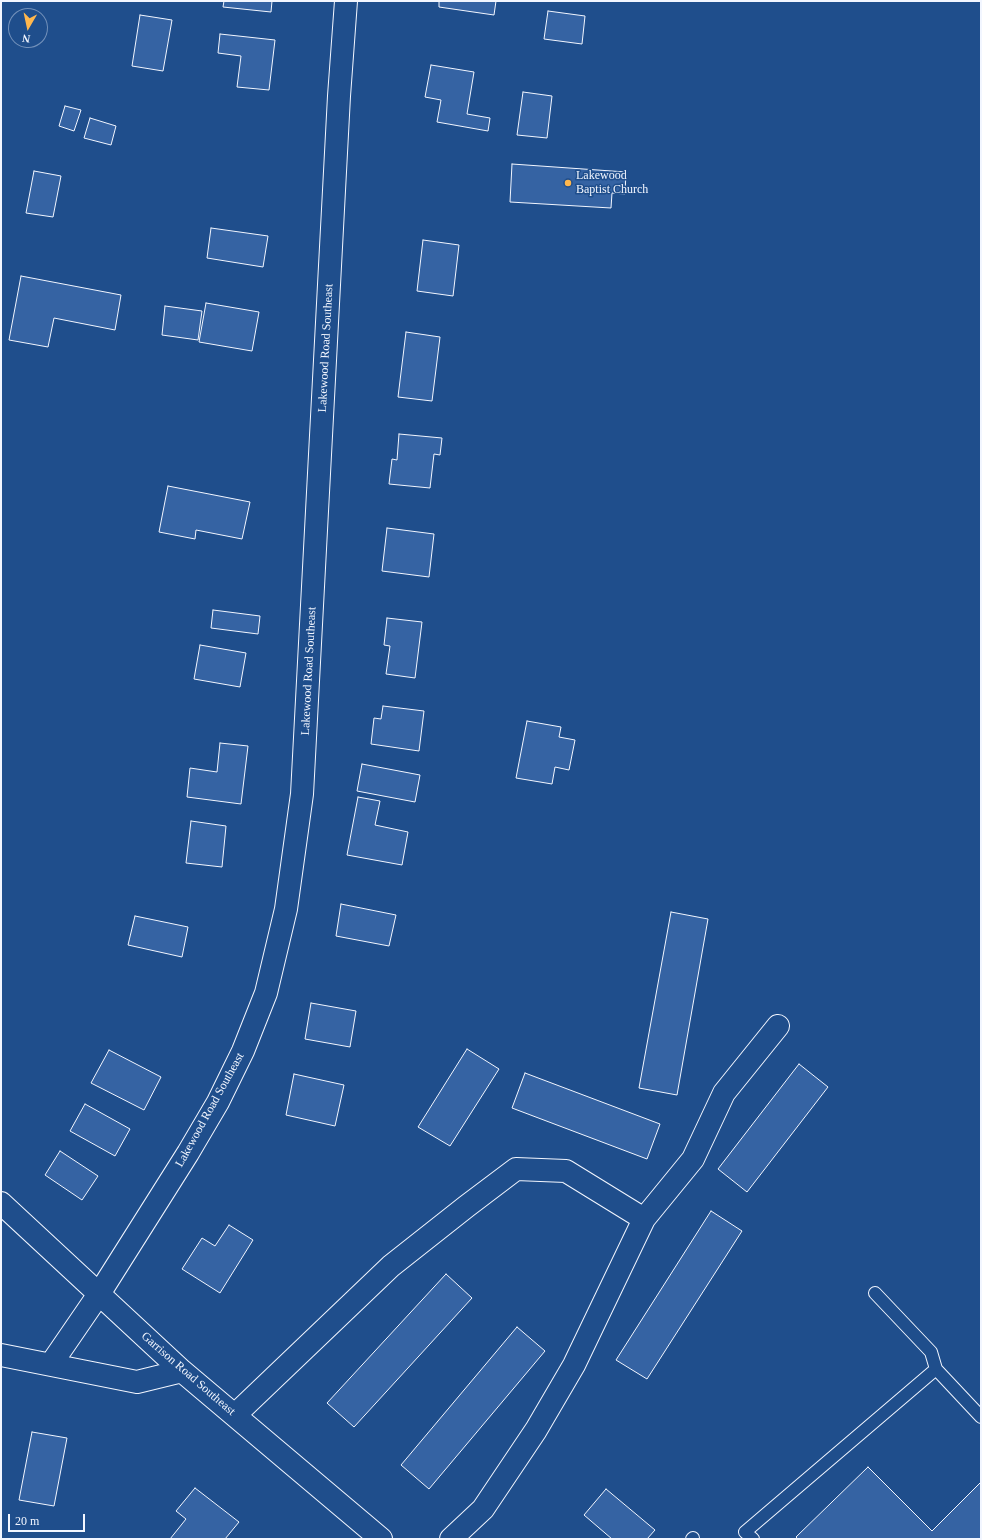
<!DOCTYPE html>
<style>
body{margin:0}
#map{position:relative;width:982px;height:1540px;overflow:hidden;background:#1f4e8c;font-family:Georgia,serif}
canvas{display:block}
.frame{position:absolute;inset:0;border:2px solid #f2f6ff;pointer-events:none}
.north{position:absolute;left:8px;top:8px;width:40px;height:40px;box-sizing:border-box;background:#1f4e8c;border:1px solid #7391ba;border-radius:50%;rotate:189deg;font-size:11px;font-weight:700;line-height:16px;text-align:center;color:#f2f6ff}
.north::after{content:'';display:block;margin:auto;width:14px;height:18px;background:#ffb74d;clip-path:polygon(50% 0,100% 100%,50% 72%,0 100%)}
.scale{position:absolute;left:8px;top:1514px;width:77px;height:18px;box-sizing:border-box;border:2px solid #f2f6ff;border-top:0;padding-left:5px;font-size:12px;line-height:14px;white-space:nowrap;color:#f2f6ff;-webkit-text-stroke:3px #1f4e8c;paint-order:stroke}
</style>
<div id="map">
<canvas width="982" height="1540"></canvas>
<div class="frame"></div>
<div class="north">N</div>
<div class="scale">20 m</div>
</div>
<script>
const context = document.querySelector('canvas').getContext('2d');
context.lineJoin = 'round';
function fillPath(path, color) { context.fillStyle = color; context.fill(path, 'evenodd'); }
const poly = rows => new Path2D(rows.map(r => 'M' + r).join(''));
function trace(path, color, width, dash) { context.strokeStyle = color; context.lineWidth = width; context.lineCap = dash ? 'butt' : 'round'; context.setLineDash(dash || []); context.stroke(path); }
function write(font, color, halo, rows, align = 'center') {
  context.font = font + ' Georgia,serif'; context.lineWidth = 3; context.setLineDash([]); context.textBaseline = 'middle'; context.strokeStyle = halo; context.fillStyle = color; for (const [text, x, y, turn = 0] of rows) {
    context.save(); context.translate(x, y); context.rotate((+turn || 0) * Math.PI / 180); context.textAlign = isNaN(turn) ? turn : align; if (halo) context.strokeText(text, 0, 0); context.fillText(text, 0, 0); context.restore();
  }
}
const building = poly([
 [224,1,272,1,271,12,223,7,224,1],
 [439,1,496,1,494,15,439,7,439,1],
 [548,11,585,16,582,44,544,39,548,11],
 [140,15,172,20,163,71,132,66,140,15],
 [220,34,275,40,269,90,237,87,241,56,218,53,220,34],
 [431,65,474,72,467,114,490,118,488,131,437,122,441,100,425,97,431,65],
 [523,92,552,96,547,138,517,135,523,92],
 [65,106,81,110,74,131,59,126,65,106],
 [90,118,116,126,111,145,84,138,90,118],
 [512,164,626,172,625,194,612,193,611,208,510,202,512,164],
 [34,171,61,176,53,217,26,213,34,171],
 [211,228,268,236,263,267,207,258,211,228],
 [423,240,459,245,453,296,417,291,423,240],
 [21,276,121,295,115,330,54,318,48,347,9,340,21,276],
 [206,303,259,312,252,351,199,342,206,303],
 [165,306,202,311,198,340,162,335,165,306],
 [406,332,440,337,432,401,398,397,406,332],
 [399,434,442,438,440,455,434,454,430,488,389,484,392,459,397,460,399,434],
 [168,486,250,502,242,539,196,530,195,539,159,532,168,486],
 [387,528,434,534,429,577,382,571,387,528],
 [213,610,260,616,258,634,211,628,213,610],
 [387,618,422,622,415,678,386,674,390,646,384,645,387,618],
 [200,645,246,653,240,687,194,679,200,645],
 [383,706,424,711,419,751,371,744,374,718,381,719,383,706],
 [527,721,561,727,559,737,575,740,569,770,555,767,552,784,516,778,527,721],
 [220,743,248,746,241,804,187,797,190,768,217,772,220,743],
 [362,764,420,775,415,802,357,791,362,764],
 [358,797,380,801,375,825,408,832,402,865,347,855,358,797],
 [191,821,226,826,222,867,186,863,191,821],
 [341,904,396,915,389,946,336,936,341,904],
 [671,912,708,919,677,1095,639,1088,671,912],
 [135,916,188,927,182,957,128,945,135,916],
 [311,1003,356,1011,350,1047,305,1039,311,1003],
 [467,1049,499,1069,450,1146,418,1127,467,1049],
 [109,1050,161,1077,144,1110,91,1083,109,1050],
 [799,1064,828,1087,747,1192,718,1169,799,1064],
 [525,1073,660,1124,647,1159,512,1108,525,1073],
 [294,1074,344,1085,335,1126,286,1115,294,1074],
 [85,1104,130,1129,115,1156,70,1131,85,1104],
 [60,1151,98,1176,82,1200,45,1175,60,1151],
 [711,1211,742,1231,647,1379,616,1360,711,1211],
 [229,1225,253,1240,220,1293,182,1269,202,1238,215,1246,229,1225],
 [446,1274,472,1298,354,1427,327,1403,446,1274],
 [517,1327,545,1351,429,1489,401,1465,517,1327],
 [32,1432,67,1438,54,1506,19,1500,32,1432],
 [868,1467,932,1531,981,1482,981,1539,798,1539,796,1537,868,1467],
 [195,1488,239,1522,225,1539,170,1539,186,1519,176,1511,195,1488],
 [606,1489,655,1530,647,1539,612,1539,584,1515,606,1489]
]);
const lane = poly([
 [875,1293,931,1352,936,1369],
 [692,1539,693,1538],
 [753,1539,745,1532,936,1369,981,1417]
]);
const street = poly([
 [1,1203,182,1371,381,1539],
 [644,1219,693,1159,724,1093,778,1026],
 [1,1355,137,1382,182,1371],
 [51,1364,99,1294,188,1153,218,1102,243,1051,266,993,286,909,302,794,339,96,346,1],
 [235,1415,391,1266,467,1206,516,1169,566,1171,644,1219,574,1365,536,1430,483,1509,451,1539]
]);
const markers = [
 [568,183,4,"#ffb74d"]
];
const poiNames = [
 ["Lakewood",576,176],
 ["Baptist Church",576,190]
];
const streetNames = [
 ["Lakewood Road Southeast",326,348,-87],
 ["Lakewood Road Southeast",309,671,-87],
 ["Lakewood Road Southeast",210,1110,-61],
 ["Garrison Road Southeast",188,1374,41]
];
fillPath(building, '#3563a3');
trace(building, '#f2f6ff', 1);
trace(lane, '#f2f6ff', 14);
trace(street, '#f2f6ff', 24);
trace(lane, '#1f4e8c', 12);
trace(street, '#1f4e8c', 22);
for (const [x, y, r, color] of markers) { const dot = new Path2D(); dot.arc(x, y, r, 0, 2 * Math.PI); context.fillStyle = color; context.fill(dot); trace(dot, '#1f4e8c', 1.5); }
write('12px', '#f2f6ff', '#1f4e8c', poiNames, 'left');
write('12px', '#f2f6ff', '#1f4e8c', streetNames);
</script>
